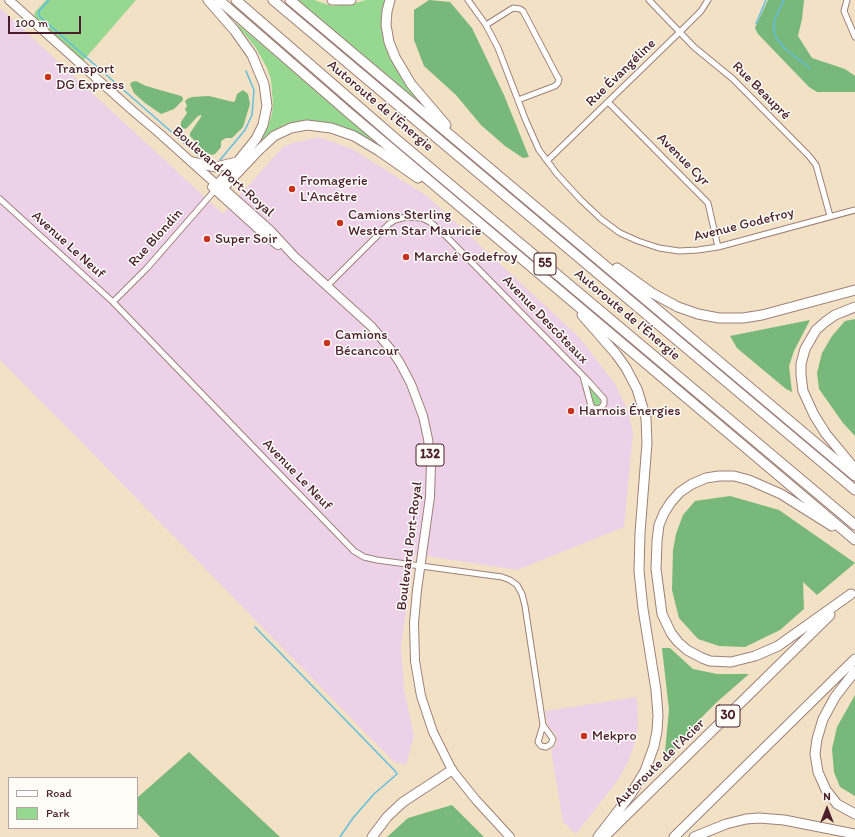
<!DOCTYPE html>
<meta charset="utf-8">
<style>
body{margin:0}
#map{position:relative;width:855px;height:837px;overflow:hidden;background:#f2e1c5;font-family:Itim,sans-serif}
canvas{display:block}
.legend{position:absolute;left:8px;top:777px;width:130px;height:52px;box-sizing:border-box;background:#fdfcf7;border:1px solid #b5a4a5;margin:0;padding:5px 7px;list-style:none;font-size:12px;color:#4a1f2b}
.legend li{display:flex;align-items:center;gap:8px;height:20px}
.legend b{width:20px;border:1px solid #b5a4a5}
.north{position:absolute;left:807px;top:789px;width:40px;height:40px;-webkit-text-stroke:3px #fdfcf7;paint-order:stroke;rotate:0deg;font-size:11px;font-weight:700;line-height:16px;text-align:center;color:#4a1f2b}
.north::after{content:'';display:block;margin:auto;width:14px;height:18px;background:#4a1f2b;clip-path:polygon(50% 0,100% 100%,50% 72%,0 100%)}
.scale{position:absolute;left:8px;top:16px;width:73px;height:18px;box-sizing:border-box;border:2px solid #4a1f2b;border-top:0;padding-left:5px;font-size:12px;line-height:14px;white-space:nowrap;color:#4a1f2b;-webkit-text-stroke:3px #fdfcf7;paint-order:stroke}
</style>
<div id="map">
<canvas width="855" height="837"></canvas>
<ul class="legend">
<li><b style="height:5px;background:#fff"></b>Road</li>
<li><b style="height:11px;background:#96d88f"></b>Park</li>
</ul>
<div class="north">N</div>
<div class="scale">100 m</div>
</div>
<script>
const context = document.querySelector('canvas').getContext('2d');
context.lineJoin = 'round';
function fillPath(path, color) { context.fillStyle = color; context.fill(path, 'evenodd'); }
const poly = rows => new Path2D(rows.map(r => 'M' + r).join(''));
function trace(path, color, width, dash) { context.strokeStyle = color; context.lineWidth = width; context.lineCap = dash ? 'butt' : 'round'; context.setLineDash(dash || []); context.stroke(path); }
function write(font, color, halo, rows, align = 'center') {
  context.font = font + ' Itim,sans-serif'; context.lineWidth = 3; context.setLineDash([]); context.textBaseline = 'middle'; context.strokeStyle = halo; context.fillStyle = color; for (const [text, x, y, turn = 0] of rows) {
    context.save(); context.translate(x, y); context.rotate((+turn || 0) * Math.PI / 180); context.textAlign = isNaN(turn) ? turn : align; if (halo) context.strokeText(text, 0, 0); context.fillText(text, 0, 0); context.restore();
  }
}
const built = poly([
 [0,8,223,214,283,147,293,143,319,137,352,149,427,196,579,337,615,384,628,411,633,432,624,527,517,570,415,554,401,646,404,689,414,736,406,765,394,762,106,467,0,360],
 [637,697,638,728,635,743,628,762,618,780,576,834,563,822,551,750,556,745,557,737,548,725,545,711]
]);
const green = poly([
 [46,0,136,0,83,61,34,17,35,12],
 [296,0,314,0,332,6,351,4,366,0,386,0,383,7,382,24,388,51,395,67,416,96,415,99],
 [234,21,374,140,374,142,310,123,262,142,261,142,260,139,268,127,272,114,273,104,271,80,267,68,256,48],
 [588,383,600,400,601,402,599,405,595,406,593,403]
]);
const forest = poly([
 [429,0,450,2,472,28,504,95,529,157,523,158,505,146,481,125,456,95,424,66,414,40,414,10],
 [768,0,804,0,802,19,798,36,812,58,845,69,855,76,855,92,817,92,809,87,758,34,755,28],
 [136,81,146,86,181,96,183,98,183,100,174,109,161,114,145,103,134,93,130,84,132,82],
 [243,90,248,94,250,104,243,127,232,138,226,138,221,141,221,147,215,154,212,155,205,152,190,136,190,133,201,117,201,115,198,116,187,128,184,129,181,127,181,122,187,113,185,109,187,106,185,101,187,99,192,97,209,96,233,102,235,101,237,94],
 [855,319,855,436,843,423,819,389,817,373,822,353,832,336,845,321],
 [810,320,794,351,789,366,792,392,786,389,737,348,730,336],
 [730,496,779,510,855,563,817,595,803,582,804,609,780,630,745,647,719,646,698,639,679,618,672,590,673,550,676,534,683,515,695,501],
 [662,648,670,648,693,669,717,674,749,674,717,702,696,723,664,762,669,710],
 [855,695,855,796,840,787,834,772,832,749,837,727],
 [189,752,280,837,160,837,137,813,137,798],
 [452,805,484,837,387,837,408,818]
]);
const stream = poly([
 [49,0,39,11,39,16,199,156],
 [784,0,774,21,774,32,777,39,786,50,810,68],
 [756,24,766,0],
 [220,160,245,130,252,115,254,90,246,71],
 [255,627,396,772,397,774,374,794,353,818,340,837]
]);
const minor = poly([
 [468,0,486,25,498,48,526,121,539,150,557,174,581,200,601,219,620,233,638,241,659,248,679,251,698,250,718,247,855,210],
 [649,0,694,47,733,79,809,156,816,165,830,216],
 [847,0,844,11,855,37],
 [486,25,513,8,520,9,523,11,557,76,559,79,558,83,555,86,518,100],
 [608,102,708,203,718,247],
 [547,161,690,22,701,11,708,0],
 [0,199,113,302,354,551,364,557,377,560,502,577,510,580,517,585,522,594,525,606,543,725,538,742,541,746,546,747,551,744,553,739,543,725],
 [327,286,389,224,395,220,406,217,422,218,430,222,442,232,589,382,604,399,604,404,601,408,595,409,591,406,583,376],
 [113,302,147,268,215,190]
]);
const primary = poly([
 [9,0,133,111,159,133,217,185,223,188,270,230,294,256,372,327,392,351,400,363,411,384,423,416,428,439,431,463,430,497,417,590,414,623,415,661,421,696,433,732,452,770,476,800,510,837],
 [212,187,265,235,278,245]
]);
const motorway = poly([
 [208,0,235,31,252,55,264,84,267,106,263,125,256,139,231,170,217,185,215,190],
 [219,0,349,113,855,540],
 [236,0,396,139,855,525],
 [273,0,855,490],
 [290,0,855,476],
 [332,0,351,0],
 [390,0,387,11,386,25,389,42,395,57,411,84,446,125],
 [192,162,216,167,237,162],
 [215,190,223,188,259,150,274,136,291,128,307,125,331,128,354,136,379,151,418,178],
 [617,268,652,293,678,307,698,314,719,318,743,318,762,315,855,290],
 [855,307,835,315,825,322,816,330,805,349,801,364,801,375,803,391,814,415,826,434,855,469],
 [582,315,616,354,626,368,637,389,646,418,647,443,640,533,639,571,643,609,656,690,658,715,657,731,654,746,645,771,631,794,598,837],
 [832,526,781,494,749,480,734,476,719,476,706,478,692,484,680,492,671,502,664,513,659,525,657,541,656,569,662,614,671,633,678,642,687,650,702,658,710,661,731,662,755,656,778,646,851,594],
 [855,671,835,697,823,719,817,739,815,754,818,772,826,790,837,804,855,814],
 [605,836,830,615],
 [372,837,387,817,403,802,452,770],
 [674,837,855,659],
 [694,837,726,824,746,819,759,818,784,820,855,834]
]);
const markers = [
 [48,77,4,"#c8321e"],
 [292,189,4,"#c8321e"],
 [340,223,4,"#c8321e"],
 [207,239,4,"#c8321e"],
 [406,257,4,"#c8321e"],
 [327,343,4,"#c8321e"],
 [571,411,4,"#c8321e"],
 [584,736,4,"#c8321e"]
];
const shields = [
 [545,264,22],
 [430,455,28],
 [728,716,24]
];
const shieldNames = [
 ["55",545,264],
 ["132",430,455],
 ["30",728,716]
];
const poiNames = [
 ["Transport",56,69],
 ["DG Express",56,85],
 ["Fromagerie",300,181],
 ["L'Ancêtre",300,197],
 ["Camions Sterling",348,215],
 ["Western Star Mauricie",348,231],
 ["Super Soir",215,239],
 ["Marché Godefroy",414,257],
 ["Camions",335,335],
 ["Bécancour",335,351],
 ["Harnois Énergies",579,411],
 ["Mekpro",592,736]
];
const streetNames = [
 ["Rue Évangéline",621,73,-44],
 ["Rue Beaupré",761,91,45],
 ["Autoroute de l'Énergie",380,106,40],
 ["Avenue Cyr",683,160,45],
 ["Boulevard Port-Royal",223,172,41],
 ["Avenue Godefroy",744,225,-14],
 ["Rue Blondin",156,238,-48],
 ["Avenue Le Neuf",68,245,42],
 ["Autoroute de l'Énergie",627,315,40],
 ["Avenue Descôteaux",545,320,46],
 ["Avenue Le Neuf",297,475,46],
 ["Boulevard Port-Royal",410,546,-83],
 ["Autoroute de l'Acier",660,763,-44]
];
fillPath(built, '#edd1e9');
fillPath(green, '#96d88f');
fillPath(forest, '#78b87a');
trace(stream, '#61bedf', 1.5);
trace(minor, '#9e8078', 7);
trace(primary, '#9e8078', 10);
trace(motorway, '#9e8078', 11);
trace(minor, '#fff', 5);
trace(primary, '#fff', 8);
trace(motorway, '#fff', 9);
for (const [x, y, r, color] of markers) { const dot = new Path2D(); dot.arc(x, y, r, 0, 2 * Math.PI); context.fillStyle = color; context.fill(dot); trace(dot, '#fdfcf7', 1.5); }
for (const [x, y, w] of shields) { const box = new Path2D(); box.roundRect(x - w / 2, y - 11, w, 22, 3); context.fillStyle = '#fdfcf7'; context.fill(box); trace(box, '#4a1f2b', 1); }
write('bold 13px', '#4a1f2b', null, shieldNames);
write('14px', '#4a1f2b', '#fdfcf7', poiNames, 'left');
write('14px', '#4a1f2b', '#fdfcf7', streetNames);
</script>
